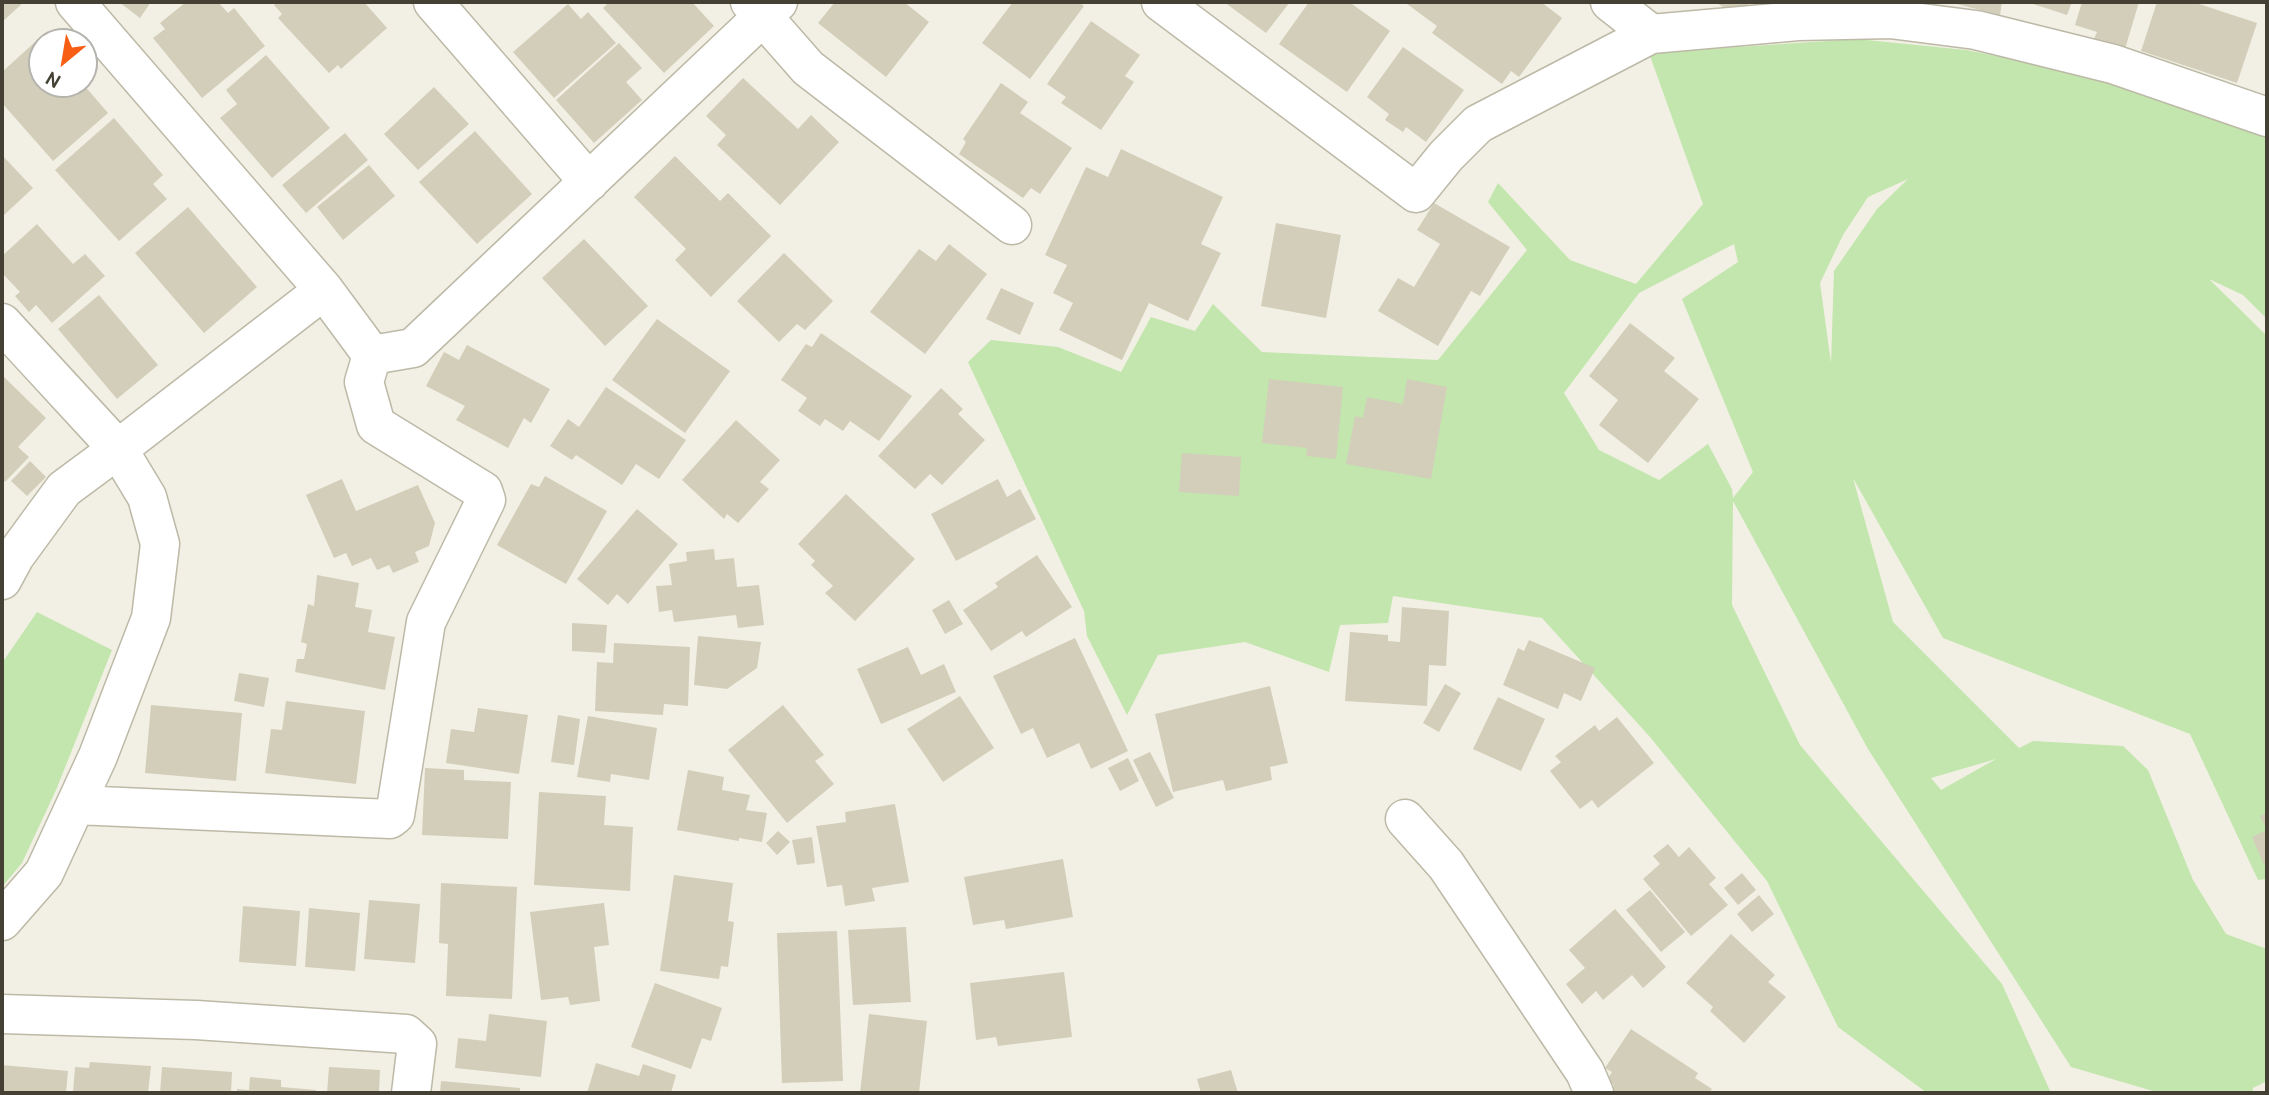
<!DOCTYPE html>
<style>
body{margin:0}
#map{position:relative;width:2269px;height:1095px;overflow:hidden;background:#f2f0e4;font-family:Cabin,sans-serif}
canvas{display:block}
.frame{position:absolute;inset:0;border:4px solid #444034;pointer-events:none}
.north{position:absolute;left:28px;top:28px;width:70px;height:70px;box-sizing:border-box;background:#fff;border:2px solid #b4b3ae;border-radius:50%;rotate:210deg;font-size:19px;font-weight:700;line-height:28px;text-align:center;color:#444034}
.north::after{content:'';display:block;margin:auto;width:24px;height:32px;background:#f85f15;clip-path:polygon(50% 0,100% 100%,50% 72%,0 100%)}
</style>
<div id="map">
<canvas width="2269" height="1095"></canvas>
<div class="frame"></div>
<div class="north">N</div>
</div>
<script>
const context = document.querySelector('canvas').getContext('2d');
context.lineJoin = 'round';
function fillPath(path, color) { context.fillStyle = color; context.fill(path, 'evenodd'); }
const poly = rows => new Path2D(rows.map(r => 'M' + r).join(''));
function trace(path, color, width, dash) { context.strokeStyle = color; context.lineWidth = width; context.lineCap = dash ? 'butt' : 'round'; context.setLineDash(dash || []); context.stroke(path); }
const green = poly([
 [1857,39,1966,50,2103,77,2267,134,2267,319,2243,295,2209,279,2267,336,2267,879,2258,880,2190,734,1943,638,1853,478,1893,622,2019,748,2033,741,2123,746,2148,770,2193,880,2226,934,2267,949,2267,1081,2253,1088,2252,1093,2160,1093,2071,1067,1868,749,1733,501,1732,605,1800,745,2002,984,2051,1093,1927,1093,1838,1027,1767,881,1650,737,1542,618,1393,596,1388,623,1340,625,1329,672,1245,642,1158,655,1127,715,1087,636,1084,611,968,362,991,340,1058,347,1121,372,1151,317,1195,331,1213,304,1262,352,1438,360,1527,250,1488,202,1498,183,1570,260,1636,284,1703,204,1649,53],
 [1908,179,1877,209,1834,271,1831,363,1820,283,1843,235,1868,197],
 [1734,244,1738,262,1682,299,1753,472,1733,498,1732,489,1708,444,1659,480,1599,450,1564,393,1639,293],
 [1996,759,1941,790,1931,778],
 [37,612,112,650,56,790,22,863,2,887,2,663]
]);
const building = poly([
 [2,2,24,2,2,22],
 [119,2,151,2,140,18],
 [186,2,218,2,228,13,234,8,265,46,202,98,153,38,165,29,160,23],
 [278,2,364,2,387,28,341,69,338,65,329,73,278,18,282,14,274,5],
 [609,2,692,2,714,26,664,73,603,8],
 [835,2,904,2,929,22,886,77,818,23],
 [1013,2,1078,2,1084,6,1030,79,982,43],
 [1224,2,1290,2,1266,33],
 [1309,2,1349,2,1390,31,1347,92,1279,44],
 [1409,2,1541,2,1562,18,1519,77,1511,71,1502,84,1432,33,1437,26,1407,4],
 [1715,2,1750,2,1746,7,1728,10],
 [1949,2,2002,2,2000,15],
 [2027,2,2072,2,2067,15],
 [2082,2,2139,2,2125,49,2094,39,2097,32,2075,25],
 [2157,2,2193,2,2257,23,2237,83,2141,51],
 [568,4,581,19,588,12,616,43,554,98,513,52],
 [1091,21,1140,55,1125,76,1134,82,1101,130,1061,103,1066,97,1047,84],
 [35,42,42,50,42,84,83,84,108,113,53,161,2,103,2,72],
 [619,43,642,68,626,82,642,100,594,143,556,100],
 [1403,47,1464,90,1426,142,1406,127,1403,132,1385,120,1389,114,1367,97],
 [266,55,330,128,272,178,220,118,237,104,226,90],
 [743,78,798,129,811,115,839,142,780,205,717,145,726,135,706,116],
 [1001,83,1028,102,1020,113,1072,148,1040,194,1031,188,1023,198,959,154,966,142,963,139],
 [434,87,469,124,418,170,384,134],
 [114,118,163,175,153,184,167,199,119,241,55,170],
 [475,131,532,194,477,244,419,182],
 [345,133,368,160,306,213,282,185],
 [1121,149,1223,197,1201,244,1221,253,1188,321,1149,303,1122,360,1059,330,1073,303,1053,293,1067,265,1045,255,1086,167,1108,177],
 [2,155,33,188,2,217],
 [675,156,720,201,728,193,771,236,711,297,675,260,686,249,634,197],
 [369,165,395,196,343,240,317,207],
 [1434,203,1510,247,1480,296,1471,291,1438,346,1378,311,1398,278,1414,287,1440,244,1417,230],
 [188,207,257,287,204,333,135,253],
 [1276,223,1341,235,1326,318,1261,306],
 [37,224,73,264,85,254,105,276,52,323,36,305,29,312,15,296,20,292,2,273,2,256],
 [584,239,648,306,605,346,542,278],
 [949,244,987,274,925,354,870,312,919,249,936,261],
 [784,253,833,301,805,330,797,324,779,342,737,301],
 [1001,288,1034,303,1020,335,986,319],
 [99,295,158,365,117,399,58,329],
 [657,319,730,371,685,433,612,380],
 [1630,323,1675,358,1664,371,1699,399,1648,463,1599,425,1618,400,1589,376],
 [821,333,912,396,879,441,850,421,843,431,825,419,820,426,798,411,807,398,781,380,806,344,812,347],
 [467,345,550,389,531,423,524,418,508,448,456,420,465,406,426,386,444,352,459,360],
 [2,375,46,418,18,447,29,457,5,482,2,478],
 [1269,379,1343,387,1336,459,1306,456,1307,448,1262,443],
 [1407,379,1447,387,1431,479,1346,464,1355,416,1363,418,1367,397,1403,404],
 [606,387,686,440,659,479,636,464,622,485,576,455,572,460,550,446,568,419,579,427],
 [941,388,963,409,958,414,985,440,942,485,930,474,915,489,878,456],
 [736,420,780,460,760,482,769,489,738,523,727,514,724,519,682,480],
 [1182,453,1241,457,1239,496,1179,492],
 [30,461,46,477,27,496,11,481],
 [545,476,607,511,566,584,497,545,531,484,539,487],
 [342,479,356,511,418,485,435,523,429,546,415,552,419,562,393,573,389,565,377,570,371,558,352,566,346,553,334,558,306,495],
 [998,479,1007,497,1020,489,1036,519,956,561,931,514],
 [846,494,915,559,855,621,825,593,833,586,811,565,815,561,798,544],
 [637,509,678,544,628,604,617,594,608,605,577,579],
 [714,549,715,560,734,558,737,587,759,585,764,625,738,628,736,615,674,622,672,610,659,612,656,586,672,585,669,564,687,561,686,552],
 [1037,555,1072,607,1026,637,1022,631,991,651,963,610,998,587,995,583],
 [317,575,359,583,355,607,372,610,368,632,395,637,385,690,295,672,297,659,304,659,307,644,301,642,308,604,314,606],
 [949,600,963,624,945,634,932,610],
 [1402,607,1449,611,1446,666,1429,665,1427,706,1345,701,1350,632,1388,635,1388,641,1400,642],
 [572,623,607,625,605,653,572,651],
 [698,636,761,642,757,668,727,689,694,685],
 [1075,638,1128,751,1091,769,1079,743,1047,758,1033,728,1021,734,993,676],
 [1529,640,1595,668,1581,701,1564,693,1558,709,1503,685,1518,648,1524,651],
 [614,643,690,647,688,706,664,704,663,715,595,711,597,662,613,663],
 [908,647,921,675,944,664,956,692,881,724,857,669],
 [239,673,269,678,264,707,234,701],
 [1445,684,1461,693,1439,732,1423,723],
 [1270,686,1288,763,1270,767,1272,780,1226,791,1223,780,1173,792,1155,714],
 [960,696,994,748,943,782,907,729],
 [1498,697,1545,719,1521,771,1473,749],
 [286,701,365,711,356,784,265,773,271,729,282,730],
 [151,705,242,713,236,781,145,773],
 [783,705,824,755,815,761,834,784,787,823,728,750],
 [478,708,528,715,519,774,446,763,451,729,474,732],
 [558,715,580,719,574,765,551,762],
 [588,716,657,728,649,780,611,774,610,782,577,777],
 [1617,717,1654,763,1598,808,1592,800,1580,809,1550,771,1561,762,1555,756,1595,725,1599,731],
 [1150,752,1174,798,1156,807,1133,760],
 [1128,758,1139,781,1120,791,1108,768],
 [425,768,464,770,464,780,511,782,508,839,422,835],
 [688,770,724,777,722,790,750,795,746,810,767,813,762,842,739,838,739,841,677,830],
 [539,792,606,796,604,825,633,827,630,891,534,885],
 [895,804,909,882,872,888,875,901,845,906,842,885,827,887,816,826,846,822,845,812],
 [2267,813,2267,864,2264,865,2252,837,2267,830,2260,816],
 [778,831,790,842,777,855,766,843],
 [812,837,815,863,797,865,792,840],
 [1668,844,1679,857,1689,847,1716,878,1709,884,1728,905,1691,936,1643,879,1660,864,1653,856],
 [1063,859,1073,917,1006,929,1004,920,973,925,964,877],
 [1742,873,1756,890,1738,905,1724,888],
 [674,875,733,883,728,921,734,922,728,967,721,966,719,979,660,971],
 [441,883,517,887,512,999,446,996,448,944,439,943],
 [1650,890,1685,932,1661,952,1626,910],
 [1759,895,1774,914,1752,932,1737,914],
 [369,900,420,904,415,963,364,959],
 [604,903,609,945,594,947,600,1001,570,1005,568,997,541,1000,530,912],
 [243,906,300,911,296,966,239,962],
 [309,908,360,913,355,971,305,967],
 [1615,909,1666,967,1643,988,1632,975,1603,1000,1596,991,1582,1004,1566,984,1585,968,1569,950],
 [906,927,911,1002,853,1005,848,930],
 [837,931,843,1081,782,1083,777,933],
 [1731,934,1775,975,1768,982,1786,997,1744,1043,1710,1011,1713,1007,1686,983],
 [1064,972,1072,1037,998,1046,996,1037,976,1040,970,983],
 [655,983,722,1008,711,1041,702,1038,691,1069,631,1047],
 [489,1014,547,1021,541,1077,455,1068,458,1038,486,1041],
 [869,1014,927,1021,919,1093,860,1093],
 [1631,1029,1698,1073,1695,1078,1712,1089,1709,1093,1615,1093,1610,1090,1614,1085,1607,1080,1612,1072,1605,1068],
 [90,1062,151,1066,148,1093,73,1093,75,1067,89,1068],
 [596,1063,639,1076,643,1064,676,1075,671,1093,587,1093],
 [2,1065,68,1071,66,1093,2,1093],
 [162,1067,232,1072,231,1093,160,1093],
 [329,1067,380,1070,379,1093,327,1093],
 [1231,1070,1238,1093,1201,1093,1197,1079],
 [250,1077,281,1080,281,1087,316,1090,315,1093,237,1093,237,1089,249,1090],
 [441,1081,520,1088,520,1093,440,1093]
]);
const minor = poly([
 [75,2,324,290,372,355,413,348,778,2],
 [433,2,589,182],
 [750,2,808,68,1012,225],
 [1161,2,1416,193,1446,156,1478,124,1651,34,1610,2],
 [1651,34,1798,21,1890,19,1976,30,2113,64,2267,117],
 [2,323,118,449,64,489,15,556,2,580],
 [77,805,390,819,395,815,426,622,486,500,483,491,376,425,364,382,372,355],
 [1405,819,1446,865,1585,1072,1594,1093],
 [2,921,44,873,98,756,151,618,160,544,147,497,118,449,324,290],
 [2,1014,196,1020,406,1034,417,1044,411,1093]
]);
fillPath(green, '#c2e6ad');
fillPath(building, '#d3ceba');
trace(minor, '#bdb9a7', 41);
trace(minor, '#fff', 38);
</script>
